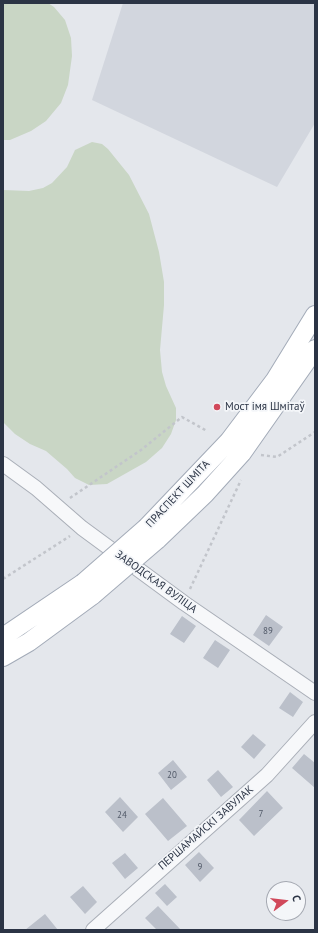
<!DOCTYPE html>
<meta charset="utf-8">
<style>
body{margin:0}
#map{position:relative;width:318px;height:933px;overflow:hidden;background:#e4e7ec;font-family:"PT Sans",sans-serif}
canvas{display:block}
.frame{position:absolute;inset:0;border:4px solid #2b3445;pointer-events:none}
.north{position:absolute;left:266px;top:881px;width:40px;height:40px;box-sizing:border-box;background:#f4f6f9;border:1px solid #a4a8b1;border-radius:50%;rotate:75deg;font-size:11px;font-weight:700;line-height:16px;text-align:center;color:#2b3445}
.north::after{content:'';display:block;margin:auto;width:14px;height:18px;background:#d1495b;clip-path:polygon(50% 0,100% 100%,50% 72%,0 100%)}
</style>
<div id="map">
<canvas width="318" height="933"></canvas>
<div class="frame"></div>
<div class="north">С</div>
</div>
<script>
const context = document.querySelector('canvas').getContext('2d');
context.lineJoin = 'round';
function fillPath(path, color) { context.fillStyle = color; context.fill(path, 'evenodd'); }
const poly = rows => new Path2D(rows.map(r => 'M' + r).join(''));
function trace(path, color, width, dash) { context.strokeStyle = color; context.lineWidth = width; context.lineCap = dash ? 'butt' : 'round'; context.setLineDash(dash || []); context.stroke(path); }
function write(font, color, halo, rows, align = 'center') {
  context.font = font + ' "PT Sans",sans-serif'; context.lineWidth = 3.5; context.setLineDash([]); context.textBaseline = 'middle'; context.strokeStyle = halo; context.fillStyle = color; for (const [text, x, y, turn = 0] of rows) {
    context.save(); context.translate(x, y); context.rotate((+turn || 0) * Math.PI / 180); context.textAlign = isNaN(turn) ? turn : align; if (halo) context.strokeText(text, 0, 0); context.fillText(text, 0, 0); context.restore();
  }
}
const built = poly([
 [123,3,315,3,315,123,277,187,92,100]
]);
const green = poly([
 [3,3,48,3,54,7,65,20,71,38,72,56,68,85,61,103,46,121,31,131,10,140,3,140],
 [92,142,102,144,108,149,129,175,149,214,159,252,164,282,164,305,160,350,162,372,166,386,176,408,176,420,171,434,162,448,146,462,107,484,89,485,75,478,67,469,46,451,30,444,15,434,3,422,3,190,29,191,43,188,52,183,67,167,75,150]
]);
const building = poly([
 [266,615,283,627,269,646,253,635],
 [182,616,196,626,184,643,170,634],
 [215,640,230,650,218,668,203,658],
 [290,692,303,702,293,717,279,708],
 [253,734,266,745,254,759,241,747],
 [304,754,315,763,315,788,292,768],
 [173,760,187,777,171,790,158,773],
 [218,770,233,787,221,797,207,780],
 [267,791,283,808,254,836,239,820],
 [120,797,138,817,123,832,105,812],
 [163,798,187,826,168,841,145,814],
 [199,852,214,868,200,882,185,865],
 [125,853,138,868,125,879,112,863],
 [165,884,177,897,167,906,155,893],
 [83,886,97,902,85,914,70,897],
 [158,906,181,930,157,930,145,918],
 [45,914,58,930,25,930]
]);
const path = poly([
 [261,455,277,457,315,432],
 [70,498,141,450,182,417,207,431],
 [3,579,70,536],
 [190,589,241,480]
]);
const minor = poly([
 [3,464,36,488,82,528,184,603,315,693],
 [93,930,267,775,315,722]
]);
const major = poly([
 [147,527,229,441,275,380,315,315],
 [157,540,205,494,242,453,315,349],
 [3,637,83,583],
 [3,657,29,642,93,595]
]);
const majorBridge = poly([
 [83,583,147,527],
 [93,595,157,540]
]);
const markers = [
 [217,407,4,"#d1495b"]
];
const numberNames = [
 ["89",268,631],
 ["20",172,775],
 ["7",261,814],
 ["24",122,815],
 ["9",200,867]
];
const poiNames = [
 ["Мост імя Шмітаў",225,407]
];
const streetNames = [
 ["ПРАСПЕКТ ШМІТА",178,494,-47],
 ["ЗАВОДСКАЯ ВУЛІЦА",156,582,36],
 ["ПЕРШАМАЙСКІ ЗАВУЛАК",206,828,-41]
];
fillPath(built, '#d2d6de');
fillPath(green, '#c9d6c5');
fillPath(building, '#bbc0ca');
trace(minor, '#a9aeb7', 16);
trace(major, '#a3abb8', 20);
trace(path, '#c2c5cb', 2.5, [3, 3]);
trace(minor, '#f7f8fa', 14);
trace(major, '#fff', 18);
trace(majorBridge, '#a3abb8', 20, []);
trace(majorBridge, '#fff', 18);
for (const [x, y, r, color] of markers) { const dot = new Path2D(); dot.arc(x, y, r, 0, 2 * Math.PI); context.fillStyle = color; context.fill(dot); trace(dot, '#f4f6f9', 1.5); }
write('9px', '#4f5766', null, numberNames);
write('11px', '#2b3445', '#f4f6f9', poiNames, 'left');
write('11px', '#2b3445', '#f4f6f9', streetNames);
</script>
